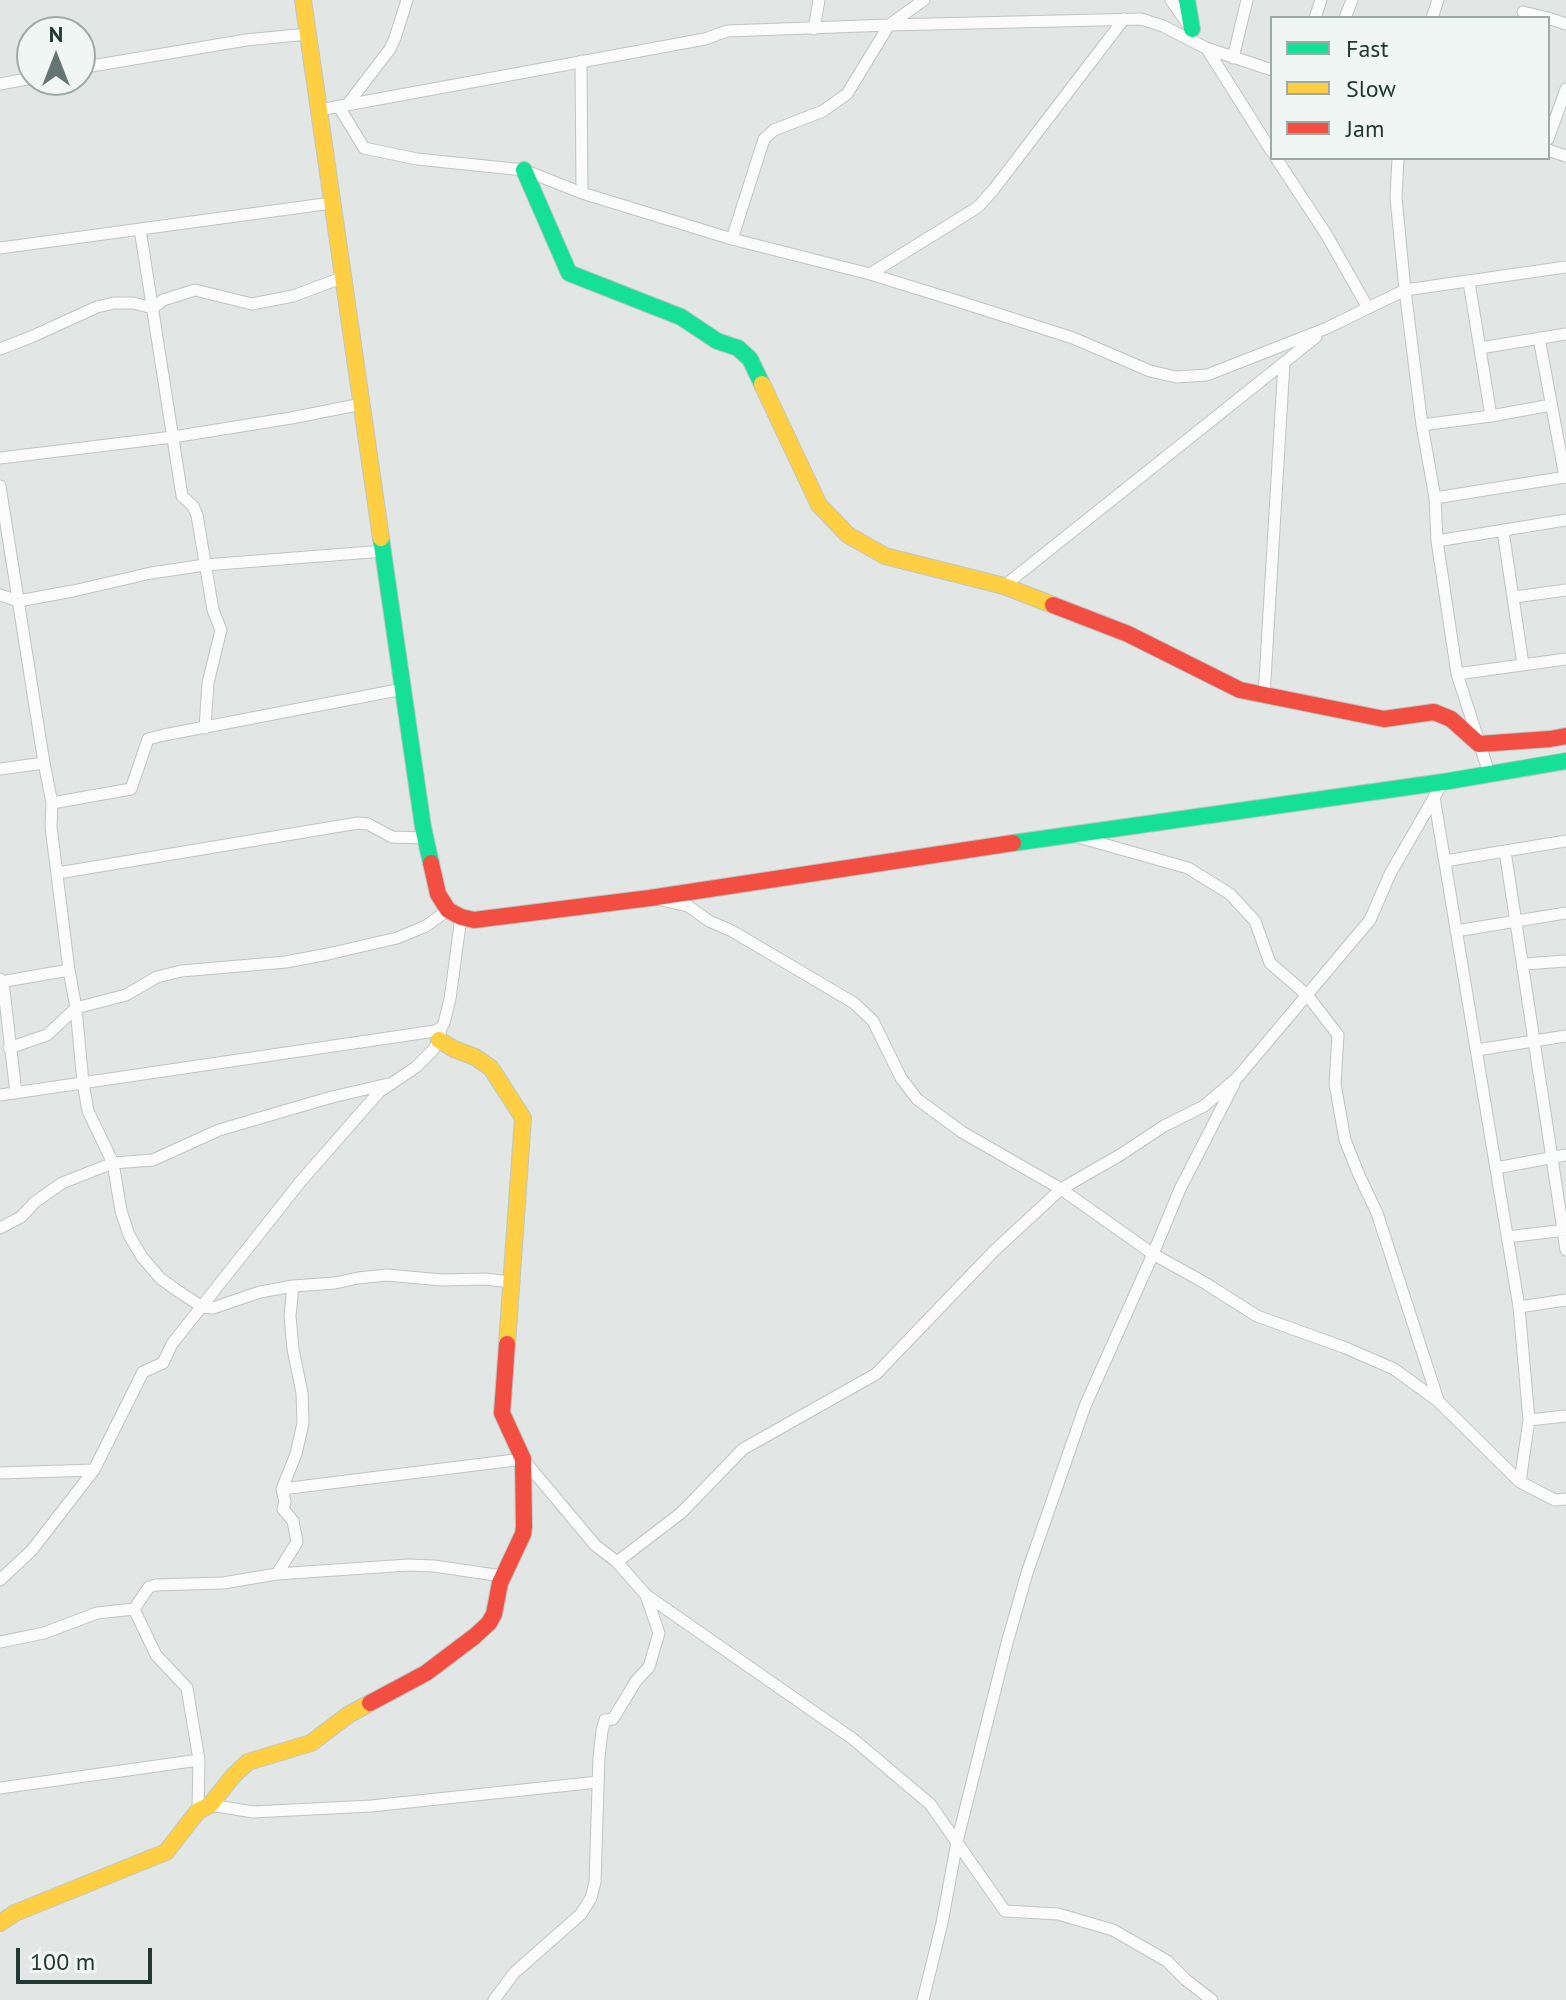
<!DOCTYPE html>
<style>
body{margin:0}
#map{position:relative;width:1566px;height:2000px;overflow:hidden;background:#e2e7e5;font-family:"PT Sans",sans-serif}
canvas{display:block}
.legend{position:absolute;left:1270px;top:16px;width:280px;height:144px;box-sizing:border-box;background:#f0f6f3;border:2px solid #9eaaa6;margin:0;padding:10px 14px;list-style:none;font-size:24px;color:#223832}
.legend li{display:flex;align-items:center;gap:16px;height:40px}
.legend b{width:40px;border:2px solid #9eaaa6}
.north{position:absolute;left:16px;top:16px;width:80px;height:80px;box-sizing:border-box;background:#f0f6f3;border:2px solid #9eaaa6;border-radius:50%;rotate:0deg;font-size:22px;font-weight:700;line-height:32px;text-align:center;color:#223832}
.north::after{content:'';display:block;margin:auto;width:28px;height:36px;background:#657571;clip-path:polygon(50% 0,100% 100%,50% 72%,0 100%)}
.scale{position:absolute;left:16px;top:1948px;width:136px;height:36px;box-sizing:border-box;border:4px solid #223832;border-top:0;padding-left:10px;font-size:24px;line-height:28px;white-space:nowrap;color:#223832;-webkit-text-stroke:6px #f0f6f3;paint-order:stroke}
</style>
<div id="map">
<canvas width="1566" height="2000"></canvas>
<ul class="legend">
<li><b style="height:10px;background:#16e098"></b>Fast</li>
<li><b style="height:10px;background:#ffcf43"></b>Slow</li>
<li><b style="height:10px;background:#f24e42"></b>Jam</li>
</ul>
<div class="north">N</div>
<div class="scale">100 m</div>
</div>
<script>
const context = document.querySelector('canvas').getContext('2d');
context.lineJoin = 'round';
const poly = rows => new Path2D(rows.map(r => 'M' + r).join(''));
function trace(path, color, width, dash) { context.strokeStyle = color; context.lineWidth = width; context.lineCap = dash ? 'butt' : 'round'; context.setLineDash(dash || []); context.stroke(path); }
const street = poly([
 [1171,0,1189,26],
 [1523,12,1548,18,1566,24],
 [1315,18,1321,0],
 [1345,18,1352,0],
 [1432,18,1438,0],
 [814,29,819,0],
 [1207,49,1272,152],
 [1233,58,1247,0],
 [581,61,582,193],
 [80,68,246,40,308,34],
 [0,84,32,78],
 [347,105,390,49,395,38,407,0],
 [339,107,364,148,417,159,524,170,582,193,732,239,870,274,951,299,1073,338,1150,371,1176,377,1207,375,1327,328,1405,290,1396,198,1398,158],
 [319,110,705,39,727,31,889,25,1141,19,1163,26,1206,48,1272,70],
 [1548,139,1566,89],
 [1548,150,1566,156],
 [1276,158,1326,234,1368,308],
 [140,229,182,496,193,506,197,515,213,610,221,630,208,683,205,728],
 [732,239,764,139,774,130,823,111,847,94,889,25,924,0],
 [0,248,332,203],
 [870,274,978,207,994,189,1124,19],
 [1469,282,1491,416],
 [1539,338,1565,477],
 [1480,348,1566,334],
 [0,349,31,337,97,307,114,303,133,303,153,308,163,300,195,290,252,304,293,296,344,277],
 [1422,425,1491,416,1551,405],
 [0,458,173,437,291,418,362,404],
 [0,486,44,763,52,803,51,827,69,970,76,1008,83,1083,88,1111,113,1163,121,1211,129,1235,142,1257,160,1278,175,1289,202,1307,213,1308,260,1292,293,1286,335,1283,358,1278,387,1275,442,1280,485,1279,511,1282],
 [1435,498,1566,477],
 [1503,531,1523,664],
 [1437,541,1566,520],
 [1004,586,1316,337],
 [0,595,18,601,73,591,151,573,205,565,384,551],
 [1515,597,1566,590],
 [1457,674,1566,659],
 [1264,696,1284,363],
 [0,769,44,763],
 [1489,773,1457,674,1437,541,1435,498,1422,425,1405,290,1566,267],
 [1434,797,1519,1307,1529,1420,1520,1482],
 [52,803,131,789,148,739,164,735,403,689],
 [1078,837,1188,868,1230,894,1255,921,1270,963,1307,995,1338,1035,1335,1084,1345,1140,1359,1175,1377,1213,1438,1400],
 [1505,851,1566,1250],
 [1445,861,1566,841],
 [58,873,358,823,368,824,392,837,426,838],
 [661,900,688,906,709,921,732,931,854,1003,873,1021,901,1078,917,1099,962,1132,1061,1189,1153,1254,1205,1283,1257,1316,1346,1348,1394,1369,1438,1401,1520,1482,1555,1500,1566,1499],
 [1456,931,1566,913],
 [1524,964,1566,961],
 [0,979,3,982,16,1093],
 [0,982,69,970],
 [9,1048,47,1035,76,1008,126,995,157,977,181,971,286,962,328,954,397,938,426,926,448,910],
 [1477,1050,1566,1036],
 [0,1095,435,1031,441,1028,444,1023,450,999,461,917],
 [1496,1168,1566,1155],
 [0,1228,21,1217,35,1202,62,1183,113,1163,153,1160,219,1130,332,1097,388,1084],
 [1507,1237,1566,1230],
 [1519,1307,1566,1300],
 [1529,1420,1566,1416],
 [0,1473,94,1470],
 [282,1489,523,1459,595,1545,617,1562,646,1595,659,1633,649,1667,636,1681,613,1719,605,1720,602,1731,599,1757,595,1882,591,1898,581,1914,514,1973,494,2000],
 [617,1562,681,1513,743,1449,876,1374,995,1250,1061,1189,1120,1155,1164,1126,1204,1106,1237,1078,1370,920,1390,874,1443,782],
 [277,1574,297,1542,293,1521,283,1509,285,1502,282,1489,296,1454,303,1423,302,1393,293,1349,290,1316,293,1286],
 [0,1580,32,1550,94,1470,143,1372,163,1363,172,1344,301,1181,379,1092,416,1067,433,1050,439,1040,441,1028],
 [646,1595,853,1739,930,1804,1005,1911,1058,1914,1113,1930,1167,1961,1186,1980,1212,2000],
 [134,1609,156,1655,187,1688,199,1760,198,1811],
 [0,1642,44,1633,97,1613,134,1609,149,1587,156,1585,223,1583,277,1574,408,1565,434,1566,502,1576],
 [0,1788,199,1760],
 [210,1805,253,1812,371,1806,598,1782],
 [923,2000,942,1923,957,1842,1007,1643,1027,1573,1085,1406,1153,1254,1180,1189,1234,1084]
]);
const fast = poly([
 [1187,0,1192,29],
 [524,170,569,273,681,317,717,341,738,348,750,359,762,384],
 [381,538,423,827,431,863],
 [1013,843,1443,782,1566,761]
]);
const slow = poly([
 [303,0,381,538],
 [762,384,819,505,848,535,885,556,1004,586,1053,605],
 [439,1040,454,1049,475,1057,491,1068,523,1118,507,1344],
 [0,1923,15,1913,166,1852,198,1811,210,1805,233,1776,248,1762,311,1743,348,1715,370,1703]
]);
const jam = poly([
 [1053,605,1128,634,1240,690,1384,719,1434,712,1451,719,1479,744,1550,739,1566,736],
 [431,863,438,894,448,910,461,917,474,920,650,898,1013,843],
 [370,1703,426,1673,475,1636,489,1623,494,1614,500,1583,523,1534,524,1527,523,1459,502,1413,507,1344]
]);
trace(street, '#bfc4c2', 13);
trace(fast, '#bec5c2', 18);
trace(slow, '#bec5c2', 18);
trace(jam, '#bec5c2', 18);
trace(street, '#fbfbfb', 11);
trace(fast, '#16e098', 16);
trace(slow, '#ffcf43', 16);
trace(jam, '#f24e42', 16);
</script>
